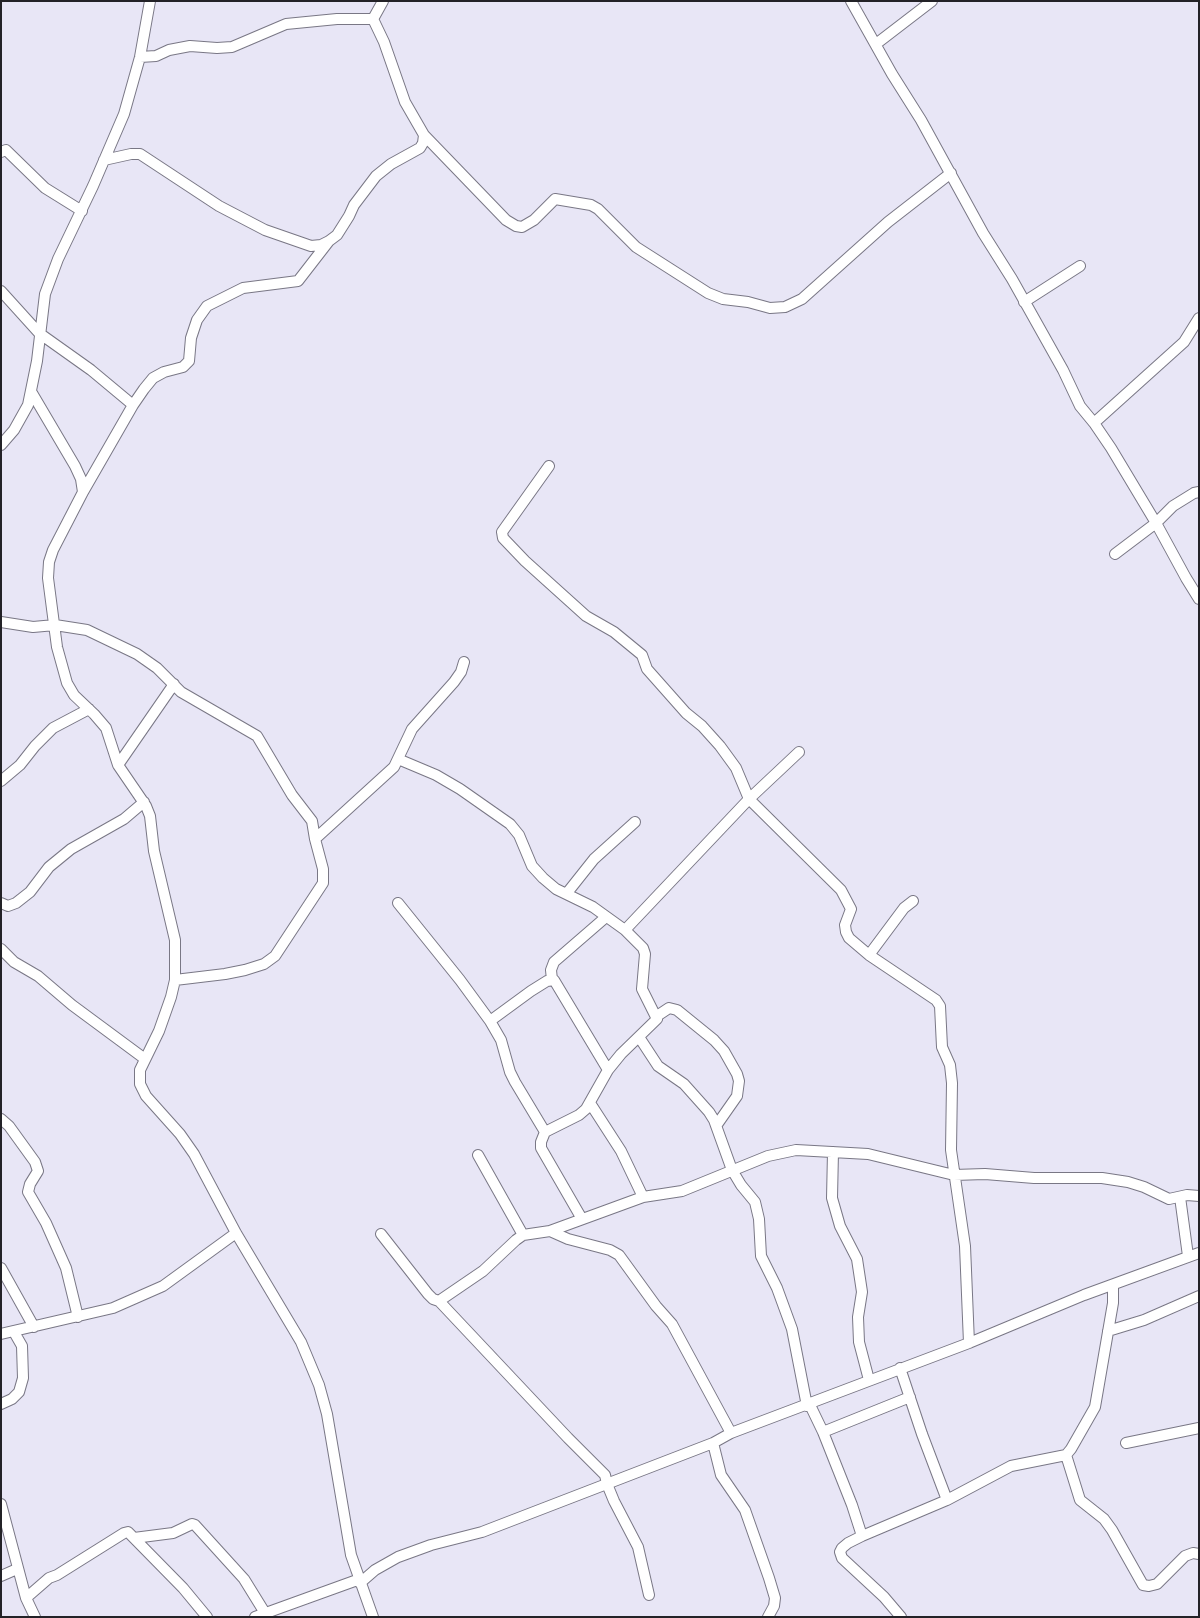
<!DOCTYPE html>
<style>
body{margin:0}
#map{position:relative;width:1200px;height:1618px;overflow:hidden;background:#e8e6f6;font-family:Bitter,serif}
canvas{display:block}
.frame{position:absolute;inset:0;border:2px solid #232227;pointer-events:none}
</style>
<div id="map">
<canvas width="1200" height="1618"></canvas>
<div class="frame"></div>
</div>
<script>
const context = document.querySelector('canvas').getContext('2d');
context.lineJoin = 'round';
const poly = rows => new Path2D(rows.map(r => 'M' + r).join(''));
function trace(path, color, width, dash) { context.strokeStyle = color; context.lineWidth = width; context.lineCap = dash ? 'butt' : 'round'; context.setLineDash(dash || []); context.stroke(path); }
const minor = poly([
 [851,1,892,74,921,120,983,233,1012,279,1063,370,1080,406,1094,423,1111,448,1156,523,1186,578,1199,599],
 [876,44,932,1],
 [140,57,156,56,169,50,190,46,217,48,232,47,286,24,337,19,373,19,383,1],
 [424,135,506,220,516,226,522,227,534,220,555,199,591,205,598,209,636,247,708,293,723,299,748,302,770,308,785,307,802,299,888,222,951,173],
 [1,152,6,150,45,188,82,211],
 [104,160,131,154,140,154,219,206,265,230,311,246,321,245,329,241,337,235,349,216,354,205,376,176,391,164,420,148,423,143,424,135,405,102,384,42,373,19],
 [1,291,39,333,91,370,133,405],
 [1024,302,1080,266],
 [32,393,75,466,81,479,83,492,53,550,49,562,48,578,57,647,67,683,74,695,94,714,106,728,118,765,146,806,150,816,154,851,175,940,175,980,171,997,159,1031,140,1070,140,1084,146,1096,180,1134,194,1154,236,1233,301,1342,319,1385,327,1414,351,1555,373,1617],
 [1094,423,1184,342,1199,318],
 [1,445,14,430,28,405,37,361,45,294,58,259,93,186,124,114,140,57,150,1],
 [549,466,502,532,503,538,525,561,586,616,614,632,642,655,647,669,686,713,702,726,720,746,736,768,749,799,841,890,851,909,845,925,846,932,849,938,869,955,936,1000,940,1006,942,1047,950,1065,952,1083,951,1150,965,1246,969,1343],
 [83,492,133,405,144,389,153,378,164,372,183,367,189,361,191,338,197,320,207,306,243,288,298,281,329,241],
 [1115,554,1156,523,1173,506,1194,493,1199,492],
 [1,622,33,627,55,625,87,630,137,654,157,668,181,692,257,736,292,795,312,821,315,839,323,869,323,883,275,956,264,964,245,970,225,974,175,980],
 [398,759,436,775,460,789,510,824,519,835,532,866,543,878,556,889,593,907,625,930,643,948,645,954,642,989,657,1019,621,1054,608,1070,586,1109,579,1115,545,1132],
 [118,765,174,684],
 [1,781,20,765,35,746,53,728,89,709],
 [315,839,394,767,412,729,454,682,461,672,464,662],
 [567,893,594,859,635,822],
 [1,903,8,906,16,903,30,892,49,867,71,849,124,819,144,802],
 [398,903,460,980,490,1021,501,1040,510,1072,515,1082,545,1132,541,1142,541,1148,582,1219],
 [625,930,749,799,799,752],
 [1,949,14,962,38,976,72,1005,145,1059],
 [869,955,904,908,913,901],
 [552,980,551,970,554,962,606,917],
 [657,1016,669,1008,677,1010,714,1040,724,1051,737,1074,739,1081,737,1096,716,1126],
 [490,1021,531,991,547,981,554,980,608,1070],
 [639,1037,658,1066,684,1084,709,1112,714,1120,732,1170,741,1185,755,1202,759,1219,761,1256,777,1288,792,1329,807,1406],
 [590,1103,621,1151,643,1197],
 [1,1119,9,1126,35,1162,38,1171,30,1184,28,1192,46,1223,66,1268,78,1317],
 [833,1152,832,1198,840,1226,857,1259,862,1292,858,1317,859,1342,869,1380],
 [478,1155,523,1235],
 [1180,1197,1188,1256],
 [550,1231,568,1239,610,1250,619,1255,656,1306,672,1324,731,1433],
 [381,1234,428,1294,433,1299,439,1301,483,1271,516,1240,523,1235,550,1231,643,1197,682,1191,768,1156,796,1150,868,1154,954,1175,985,1174,1034,1178,1102,1178,1128,1182,1144,1187,1169,1199,1187,1195,1199,1196],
 [1,1268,34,1327],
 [439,1301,568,1438,605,1475,607,1484,614,1501,638,1547,649,1595],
 [1108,1331,1144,1320,1199,1296],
 [1,1334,113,1308,163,1286,236,1233],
 [900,1368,922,1434,947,1500],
 [1,1404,12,1399,19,1392,23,1378,22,1346,14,1332],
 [810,1405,823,1432,852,1505,862,1536],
 [823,1432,910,1397],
 [713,1443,721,1475,745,1510,769,1578,775,1598,774,1606,768,1617],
 [1126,1443,1199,1428],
 [1066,1455,1080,1500,1104,1519,1112,1530,1143,1585,1149,1586,1157,1584,1185,1556,1193,1553,1199,1554],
 [1,1504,26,1598,35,1617],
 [134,1538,173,1533,192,1524,195,1525,244,1579,265,1613],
 [1,1576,17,1569],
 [360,1583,375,1570,398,1557,431,1545,482,1532,713,1443,731,1433,969,1343,1084,1295,1199,1253],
 [26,1598,49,1578,57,1575,124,1533,128,1532,183,1588,207,1617],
 [255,1617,360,1579],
 [901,1617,884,1597,842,1558,840,1552,842,1548,848,1543,862,1536,947,1500,1011,1466,1066,1455,1071,1449,1095,1407,1113,1303,1113,1285]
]);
trace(minor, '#797785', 12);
trace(minor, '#fff', 10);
</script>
